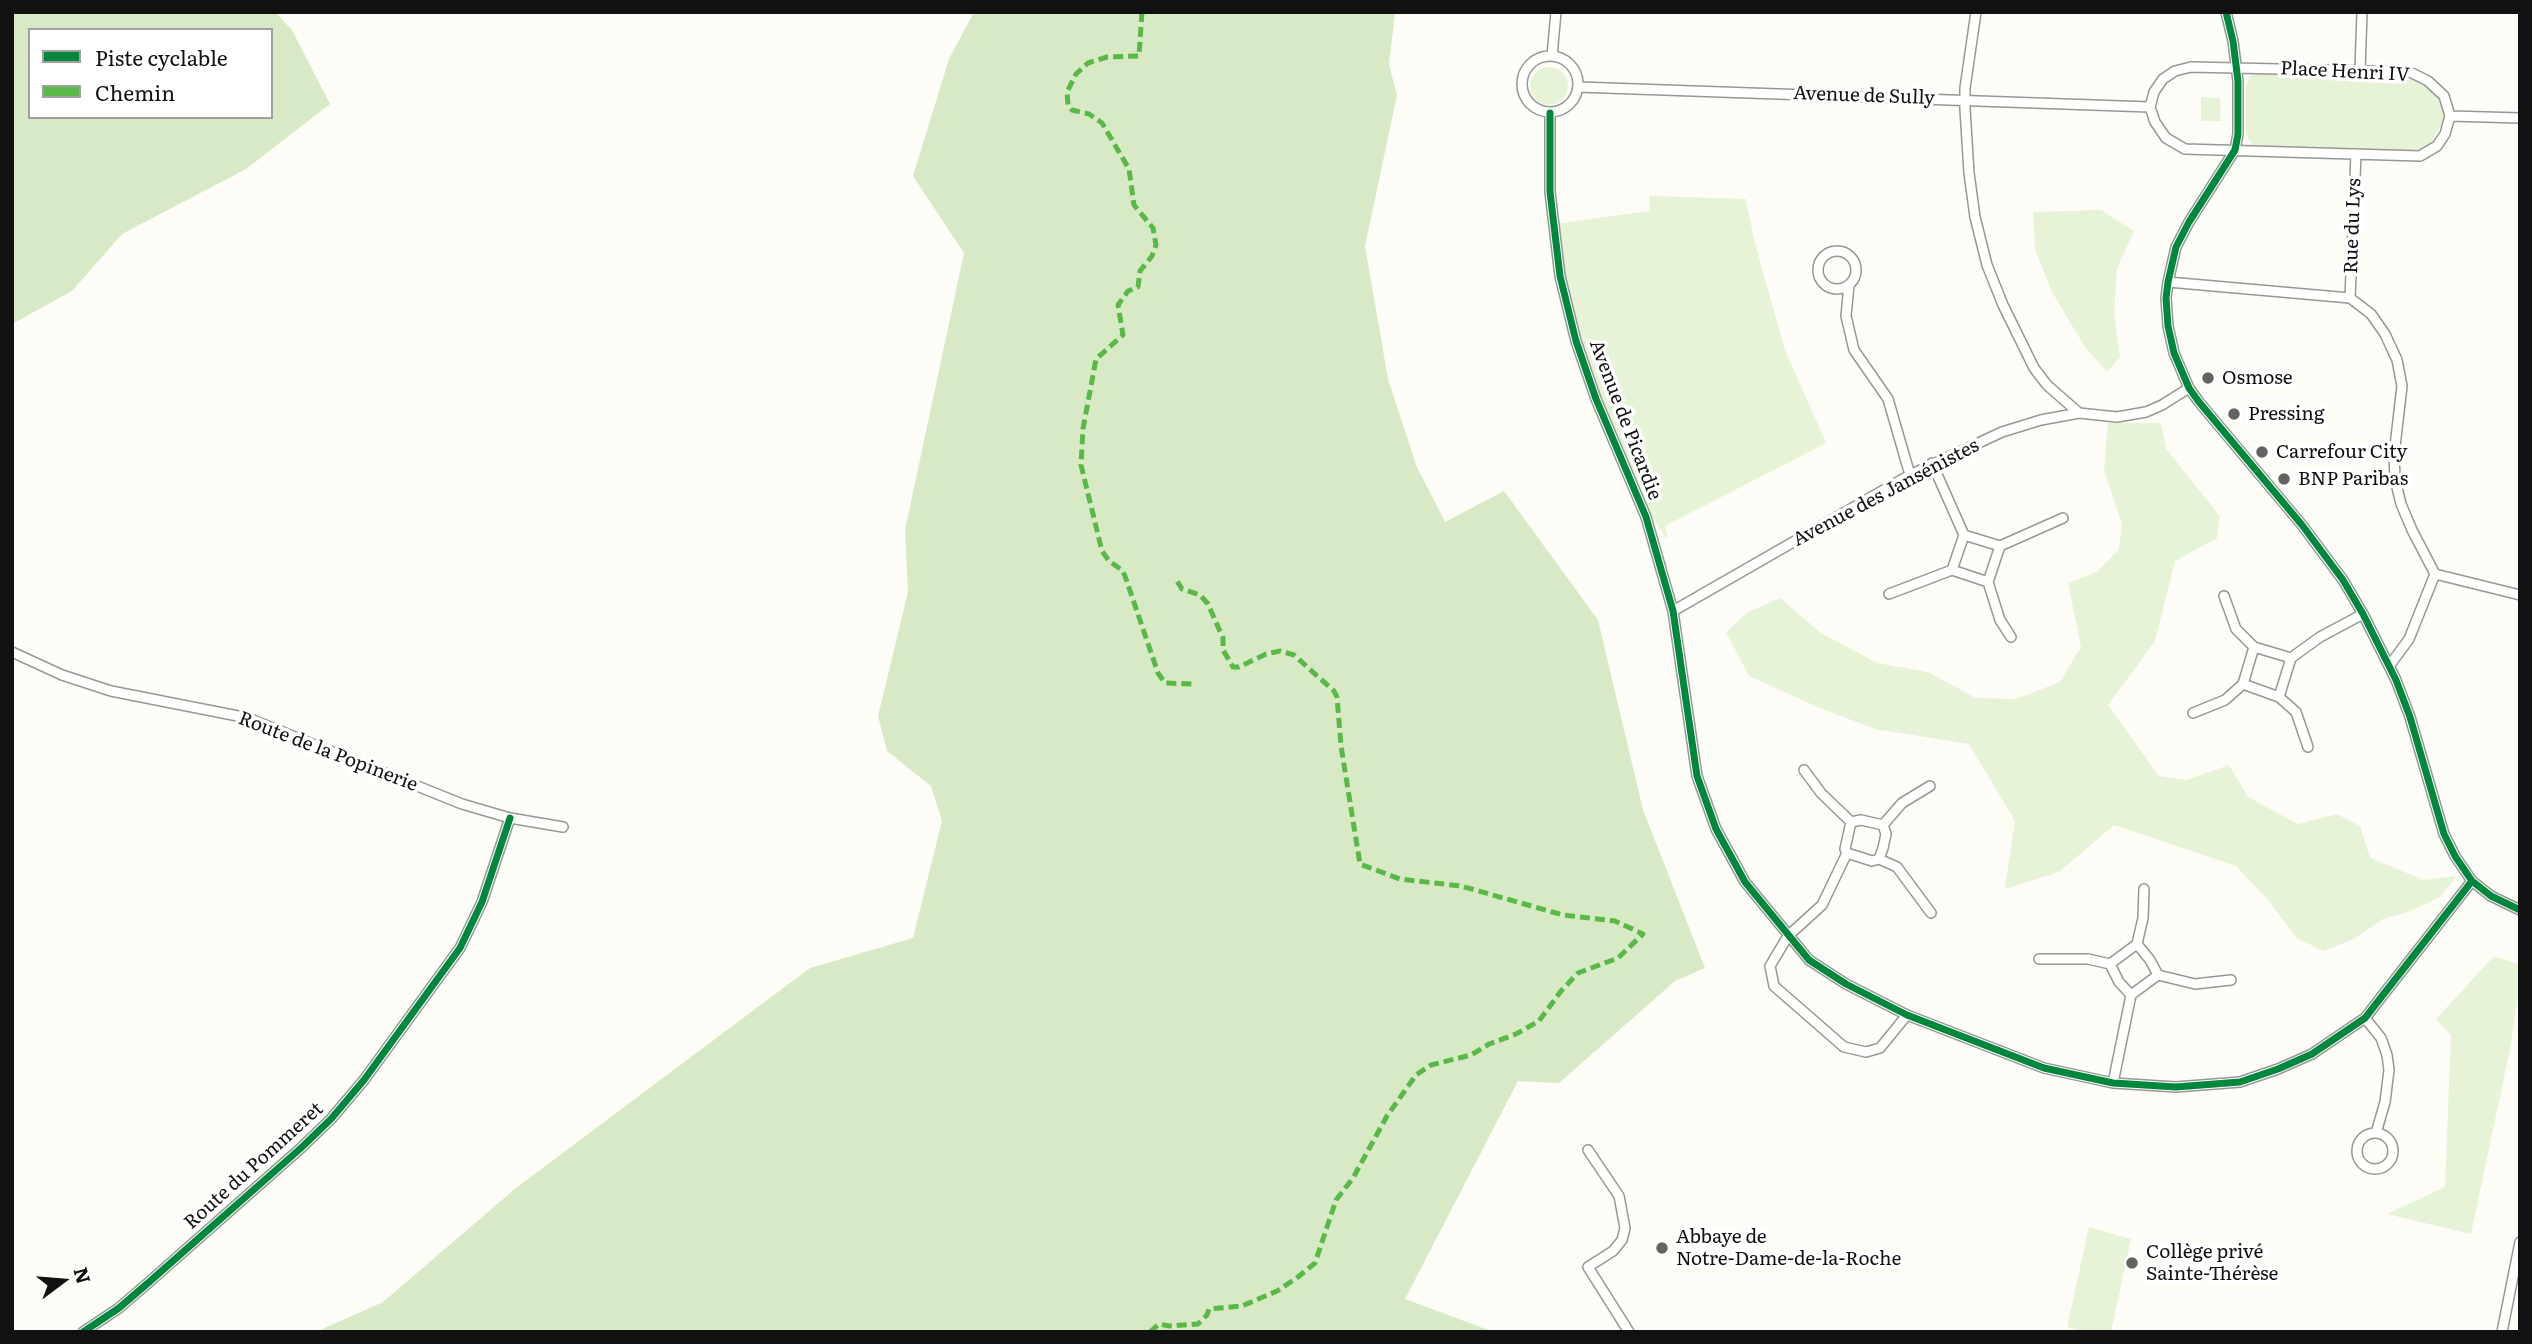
<!DOCTYPE html>
<meta charset="utf-8">
<style>
body{margin:0}
#map{position:relative;width:2532px;height:1344px;overflow:hidden;background:#fdfcf7;font-family:Literata,serif}
canvas{display:block}
.frame{position:absolute;inset:0;border:14px solid #111;pointer-events:none}
.legend{position:absolute;left:28px;top:28px;width:245px;height:91px;box-sizing:border-box;background:#fff;border:2px solid #a0a0a0;margin:0;padding:9px 12px;list-style:none;font-size:21px;color:#111}
.legend li{display:flex;align-items:center;gap:14px;height:35px}
.legend b{width:35px;border:2px solid #a0a0a0}
.north{position:absolute;left:28px;top:1246px;width:70px;height:70px;-webkit-text-stroke:5px #fff;paint-order:stroke;rotate:74deg;font-size:19px;font-weight:700;line-height:28px;text-align:center;color:#111}
.north::after{content:'';display:block;margin:auto;width:24px;height:32px;background:#111;clip-path:polygon(50% 0,100% 100%,50% 72%,0 100%)}
</style>
<div id="map">
<canvas width="2532" height="1344"></canvas>
<div class="frame"></div>
<ul class="legend">
<li><b style="height:9px;background:#00873e"></b>Piste cyclable</li>
<li><b style="height:9px;background:#58b947"></b>Chemin</li>
</ul>
<div class="north">N</div>
</div>
<script>
const context = document.querySelector('canvas').getContext('2d');
context.lineJoin = 'round';
function fillPath(path, color) { context.fillStyle = color; context.fill(path, 'evenodd'); }
const poly = rows => new Path2D(rows.map(r => 'M' + r).join(''));
function trace(path, color, width, dash) { context.strokeStyle = color; context.lineWidth = width; context.lineCap = dash ? 'butt' : 'round'; context.setLineDash(dash || []); context.stroke(path); }
function write(font, color, halo, rows, align = 'center') {
  context.font = font + ' Literata,serif'; context.lineWidth = 7; context.setLineDash([]); context.textBaseline = 'middle'; context.strokeStyle = halo; context.fillStyle = color; for (const [text, x, y, turn = 0] of rows) {
    context.save(); context.translate(x, y); context.rotate((+turn || 0) * Math.PI / 180); context.textAlign = isNaN(turn) ? turn : align; if (halo) context.strokeText(text, 0, 0); context.fillText(text, 0, 0); context.restore();
  }
}
const green = poly([
 '1530 86a19 19 0 1 1 38 0a19 19 0 1 1-38 0Z',
 [2259,73,2412,78,2427,85,2436,94,2443,108,2444,120,2431,143,2423,149,2410,151,2257,147,2251,143,2246,134,2246,84,2250,76],
 [2201,97,2220,98,2221,121,2201,121],
 [1649,196,1746,199,1754,240,1785,350,1826,443,1665,526,1668,537,1666,538,1648,510,1612,436,1583,353,1562,273,1555,224,1650,211],
 [2101,210,2134,231,2117,268,2114,315,2120,357,2107,372,2085,347,2052,292,2035,249,2033,212],
 [2108,423,2161,423,2166,449,2220,516,2217,538,2175,561,2155,641,2108,705,2159,776,2187,780,2229,765,2248,797,2298,824,2337,814,2360,826,2370,858,2424,880,2457,876,2440,897,2408,912,2383,919,2354,939,2323,951,2297,938,2268,900,2236,866,2114,825,2059,872,2005,889,2015,821,1969,744,1875,729,1820,708,1749,676,1726,632,1748,612,1780,598,1821,633,1877,663,1928,672,1976,698,2016,699,2060,682,2081,647,2068,583,2097,572,2119,549,2122,524,2104,470],
 [2494,956,2520,965,2520,982,2510,1049,2471,1234,2387,1214,2445,1187,2451,1035,2436,1019],
 [2089,1227,2131,1239,2111,1332,2086,1332,2067,1327]
]);
const forest = poly([
 [12,12,275,12,292,30,330,104,246,169,122,234,72,291,12,324],
 [30,30,271,30,271,117,30,117],
 [974,12,1395,12,1389,65,1397,95,1365,246,1388,379,1416,465,1445,522,1504,491,1598,620,1643,810,1705,968,1675,981,1559,1083,1518,1081,1405,1299,1494,1332,316,1332,383,1302,516,1188,810,968,913,938,942,821,931,786,887,751,878,716,908,592,905,530,964,253,913,176,949,59]
]);
const street = poly([
 [1976,12,1965,88,1965,109,1969,173,1975,217,1987,265,2003,305,2034,368,2047,385,2079,413],
 [2226,12,2233,41,2238,81,2238,134,2235,150,2189,222,2176,247,2168,282,2166,298,2168,326,2174,353,2189,388,2199,402,2302,525,2343,580,2363,614,2396,680,2410,717,2444,834,2455,856,2472,881,2491,896,2520,910],
 [1552,56,1556,12],
 '1522 84a28 28 0 1 1 56 0a28 28 0 1 1-56 0Z',
 [2191,67,2410,72,2428,81,2444,96,2450,116,2445,134,2437,146,2420,156,2185,149,2166,138,2155,122,2150,107,2154,92,2163,79,2175,71,2191,67],
 [2360,71,2362,12],
 [1578,87,2150,107],
 [1550,113,1550,192,1560,276,1576,341,1596,399,1646,517,1673,611,1697,776,1716,829,1745,882,1809,960,1846,984,1907,1015,2044,1068,2113,1083,2176,1087,2240,1082,2278,1069,2312,1054,2365,1018,2472,881],
 [2450,116,2520,118],
 '1818 270a19 19 0 1 1 38 0a19 19 0 1 1-38 0Z',
 [2168,282,2350,298,2371,314,2385,334,2397,360,2402,386,2394,455,2395,479,2401,504,2412,530,2435,574,2409,639,2390,665],
 [1849,285,1846,316,1854,350,1888,399,1910,475],
 [2350,298,2356,154],
 [1932,463,1964,535],
 [2000,546,1988,582,2000,620,2011,637],
 [2435,574,2520,595],
 [1988,582,1952,570,1964,535,2000,546,2063,518],
 [1889,594,1952,570],
 [2224,596,2236,629,2254,647,2291,658],
 [1673,611,1910,475,2002,432,2041,420,2079,413,2117,417,2146,412,2162,405,2189,388],
 [12,652,62,675,111,691,248,718,462,804,510,818,563,827],
 [2243,684,2279,697,2296,712,2308,747],
 [2279,697,2291,658,2320,637,2363,614],
 [2193,713,2225,700,2243,684,2254,647],
 [1804,770,1821,793,1851,822],
 [1851,822,1845,849,1847,853,1872,861,1879,859,1883,848,1886,834,1883,825],
 [1851,822,1861,820,1883,825],
 [1883,825,1902,803,1930,786],
 [1847,853,1822,905,1788,936,1770,966,1774,986,1844,1047,1866,1052,1880,1048,1907,1015],
 [1879,859,1897,867,1931,913],
 [2137,944,2150,960,2158,975,2131,995,2119,982,2110,964,2137,944,2143,918,2144,889],
 [2039,959,2088,959,2110,964],
 [2158,975,2195,984,2231,980],
 [2365,1018,2381,1038,2387,1055,2389,1070,2385,1102,2376,1133],
 [2113,1083,2131,995],
 '2357 1151a18 18 0 1 1 36 0a18 18 0 1 1-36 0Z',
 [1588,1150,1619,1196,1625,1228,1622,1240,1613,1251,1588,1267,1629,1332],
 [83,1332,119,1308,148,1283,301,1148,331,1119,364,1080,460,948,482,902,510,818],
 [2502,1332,2520,1242]
]);
const quiet = poly([
 [1142,12,1139,56,1107,57,1088,63,1076,74,1067,92,1068,105,1072,110,1089,114,1102,123,1129,169,1134,205,1153,228,1156,245,1152,256,1140,271,1138,287,1128,291,1118,305,1123,335,1096,359,1083,429,1081,465,1102,551,1109,561,1122,570,1125,576,1158,673,1165,683,1194,684],
 [1150,1332,1159,1324,1169,1326,1198,1324,1207,1315,1209,1309,1242,1306,1277,1291,1298,1277,1315,1263,1336,1200,1353,1178,1387,1116,1416,1075,1431,1065,1471,1055,1489,1044,1516,1034,1539,1021,1561,991,1578,973,1618,958,1643,934,1615,921,1563,915,1461,886,1400,879,1360,864,1341,746,1337,697,1334,691,1294,655,1280,651,1266,654,1239,667,1233,667,1223,650,1223,638,1208,604,1200,595,1182,589,1177,581]
]);
const cycleway = poly([
 [2226,12,2233,41,2238,81,2238,134,2235,150,2189,222,2176,247,2168,282,2166,298,2168,326,2174,353,2189,388,2199,402,2302,525,2343,580,2363,614,2396,680,2410,717,2444,834,2455,856,2472,881,2491,896,2520,910],
 [1550,113,1550,192,1560,276,1576,341,1596,399,1646,517,1673,611,1697,776,1716,829,1745,882,1809,960,1846,984,1907,1015,2044,1068,2113,1083,2176,1087,2240,1082,2278,1069,2312,1054,2365,1018,2472,881],
 [83,1332,119,1308,148,1283,301,1148,331,1119,364,1080,460,948,482,902,510,818]
]);
const markers = [
 [2208,378,7,"#646362"],
 [2234,414,7,"#646362"],
 [2262,452,7,"#646362"],
 [2284,479,7,"#646362"],
 [1662,1248,7,"#646362"],
 [2132,1263,7,"#646362"]
];
const streetNames = [
 ["Place Henri IV",2345,72,3],
 ["Avenue de Sully",1864,96,2],
 ["Rue du Lys",2353,226,-88],
 ["Avenue de Picardie",1625,420,69],
 ["Avenue des Jansénistes",1886,493,-28],
 ["Route de la Popinerie",328,752,21],
 ["Route du Pommeret",254,1166,-42]
];
const poiNames = [
 ["Osmose",2222,378],
 ["Pressing",2248,414],
 ["Carrefour City",2276,452],
 ["BNP Paribas",2298,479],
 ["Abbaye de",1676,1237],
 ["Notre-Dame-de-la-Roche",1676,1259],
 ["Collège privé",2146,1252],
 ["Sainte-Thérèse",2146,1274]
];
fillPath(green, '#e7f3d7');
fillPath(forest, '#d8eac5');
trace(street, '#979795', 12);
trace(street, '#fffffe', 9);
trace(quiet, '#58b947', 5, [10, 5]);
trace(cycleway, '#00873e', 7);
for (const [x, y, r, color] of markers) { const dot = new Path2D(); dot.arc(x, y, r, 0, 2 * Math.PI); context.fillStyle = color; context.fill(dot); trace(dot, '#fff', 2.5); }
write('19px', '#111', '#fff', streetNames);
write('19px', '#111', '#fff', poiNames, 'left');
</script>
